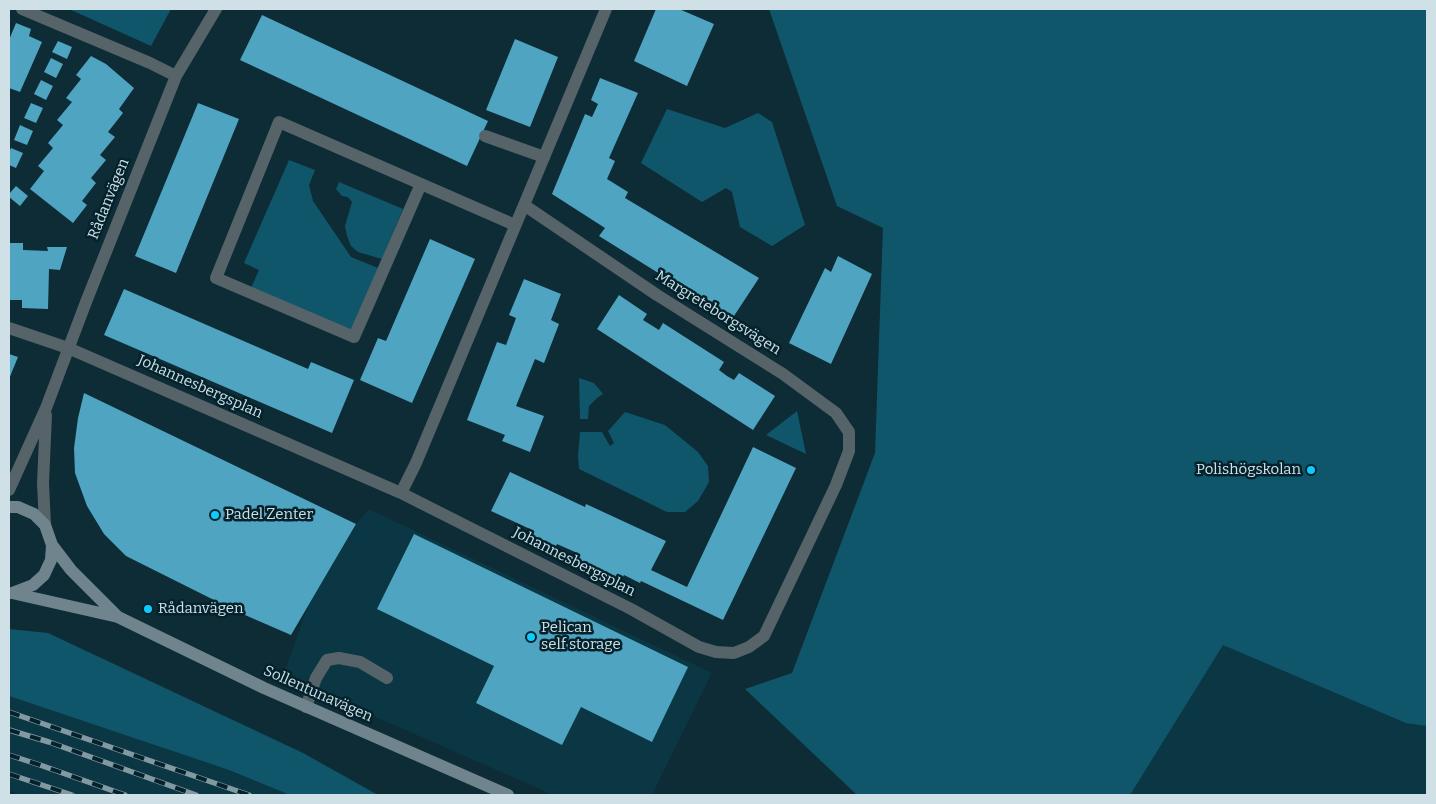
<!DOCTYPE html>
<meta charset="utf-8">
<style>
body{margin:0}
#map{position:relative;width:1436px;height:804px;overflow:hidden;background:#0d2c36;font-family:Bitter,serif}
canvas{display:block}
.frame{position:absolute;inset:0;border:10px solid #cfe0e7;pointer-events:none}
</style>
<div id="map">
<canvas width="1436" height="804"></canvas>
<div class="frame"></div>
</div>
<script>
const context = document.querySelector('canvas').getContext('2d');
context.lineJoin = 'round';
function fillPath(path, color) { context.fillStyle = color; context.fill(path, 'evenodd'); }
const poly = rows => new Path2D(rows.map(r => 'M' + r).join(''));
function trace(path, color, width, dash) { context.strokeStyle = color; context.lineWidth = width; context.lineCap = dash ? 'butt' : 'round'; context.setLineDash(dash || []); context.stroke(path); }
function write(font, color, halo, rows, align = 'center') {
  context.font = font + ' Bitter,serif'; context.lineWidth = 5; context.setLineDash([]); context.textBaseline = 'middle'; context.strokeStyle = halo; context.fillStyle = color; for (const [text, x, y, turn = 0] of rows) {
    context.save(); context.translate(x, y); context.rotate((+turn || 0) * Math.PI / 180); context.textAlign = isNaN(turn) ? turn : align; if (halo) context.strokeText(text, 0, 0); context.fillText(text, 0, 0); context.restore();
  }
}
const built = poly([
 [1427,144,1427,795,1079,795,1425,145],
 [369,509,712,673,652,795,553,795,283,676,308,606,356,524],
 [9,696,229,770,290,795,22,795,9,791]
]);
const green = poly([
 [69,9,171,9,151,46],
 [769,9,1427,9,1427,726,1406,723,1223,645,1130,795,857,795,745,689,792,673,875,453,883,228,837,206],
 [667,109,725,128,758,113,772,122,805,225,772,246,740,227,732,192,726,188,702,202,641,163],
 [289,160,315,170,309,185,313,201,351,257,378,268,351,331,251,288,259,270,244,263],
 [339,182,403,209,382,259,358,252,351,246,347,236,345,226,352,202,348,197,342,196,336,189],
 [579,378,594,383,603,394,597,398,589,406,588,419,580,419],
 [797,411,806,454,766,435],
 [625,412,665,425,698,452,708,466,709,482,698,501,685,512,667,512,579,469,578,456,580,432,602,432,610,446,614,443,608,431],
 [9,629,48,633,303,753,378,795,290,795,229,770,9,696]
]);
const building = poly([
 [656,9,679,9,714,24,687,86,634,61],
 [262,15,488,121,467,166,240,60],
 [16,23,31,29,29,36,42,42,20,92,9,88,9,40],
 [515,39,558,57,530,127,486,110],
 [58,41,72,47,67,59,52,52],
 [91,56,106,64,134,88,119,109,123,113,108,132,115,137,100,155,106,160,91,178,96,183,82,201,87,205,73,223,30,189,44,171,38,166,53,148,48,143,63,125,57,120,72,102,66,98,81,79,76,75],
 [51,58,63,64,56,78,44,72],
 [600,78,638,93,609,158,615,161,607,179,628,192,625,198,759,278,732,319,599,236,605,228,552,194,585,114,592,117,598,104,591,100],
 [41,80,53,86,46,100,34,94],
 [31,103,43,108,36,123,24,118],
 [198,103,239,119,176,273,135,256],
 [20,125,33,131,27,145,14,140],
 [11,148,23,153,16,168,9,165,9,152],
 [16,186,28,196,20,206,9,197,9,194],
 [430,239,475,259,412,403,360,380,378,338,386,341],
 [9,243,23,243,23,250,48,251,47,247,67,247,60,270,49,269,48,309,22,308,22,300,9,300],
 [838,256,872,274,831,364,789,343,825,268,831,272],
 [524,279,561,294,551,320,559,324,544,363,535,359,516,406,544,416,530,452,502,441,505,435,467,420,497,342,506,345,516,318,509,315],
 [124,289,308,369,311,362,354,380,332,433,104,335],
 [619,295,647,314,643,320,659,330,663,323,724,362,719,370,727,376,734,380,739,373,775,396,753,430,597,329],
 [9,354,18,357,9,379],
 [84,393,356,524,291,635,238,612,126,556,104,534,87,506,75,473,74,448,78,418],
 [753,447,796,468,723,620,641,581,640,583,624,575,620,582,616,580,572,559,575,552,557,544,554,550,527,537,530,529,491,511,510,472,585,507,586,504,666,541,651,570,687,587],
 [414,534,688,667,652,742,581,707,562,745,476,703,494,666,377,609]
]);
const lane = poly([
 [485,136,544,157],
 [421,184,354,337,216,278,279,122,515,225],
 [306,707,316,678,327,660,339,658,360,662,387,678]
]);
const street = poly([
 [22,9,150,63,176,76],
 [9,328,68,348,401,493,631,609,699,647,716,652,734,653,749,647,764,636,836,485,849,451,849,432,836,413,783,374,657,295,524,205,606,9],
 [9,490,46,408,86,302,176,76,216,9],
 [401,493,416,463,524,205],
 [45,525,43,483,46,415]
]);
const secondary = poly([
 [9,507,18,507,34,514,45,525,52,545,51,560,44,575,33,585,12,593],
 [52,545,71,570,118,617],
 [12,593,118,617,264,688,508,795]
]);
const rail = poly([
 [9,712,249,795],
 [9,730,49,742,196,795],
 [9,755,40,765,125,795],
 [9,774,72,795]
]);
const markers = [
 [1311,470,5,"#0fcafa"],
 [215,515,5,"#0fcafa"],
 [148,609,5,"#0fcafa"],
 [531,637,5,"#0fcafa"]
];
const streetNames = [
 ["Rådanvägen",109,199,-68],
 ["Margreteborgsvägen",718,313,32],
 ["Johannesbergsplan",200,387,24],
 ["Johannesbergsplan",574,562,27],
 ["Sollentunavägen",318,694,24]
];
const poiNames = [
 ["Polishögskolan",1301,470,"right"],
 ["Padel Zenter",225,515],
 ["Rådanvägen",158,609],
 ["Pelican",541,628],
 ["self storage",541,645]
];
fillPath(built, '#0b3643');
fillPath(green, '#10566a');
fillPath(building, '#4fa4c1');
trace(lane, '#566368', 12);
trace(street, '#566368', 12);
trace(secondary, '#6f848d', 12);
trace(rail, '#8299a1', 5.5);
trace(rail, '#03222c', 4, [11]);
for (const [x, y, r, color] of markers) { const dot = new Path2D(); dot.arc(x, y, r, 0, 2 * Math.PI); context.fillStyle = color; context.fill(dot); trace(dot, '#03222c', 2); }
write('15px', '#cfe0e7', '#03222c', streetNames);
write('15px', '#cfe0e7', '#03222c', poiNames, 'left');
</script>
